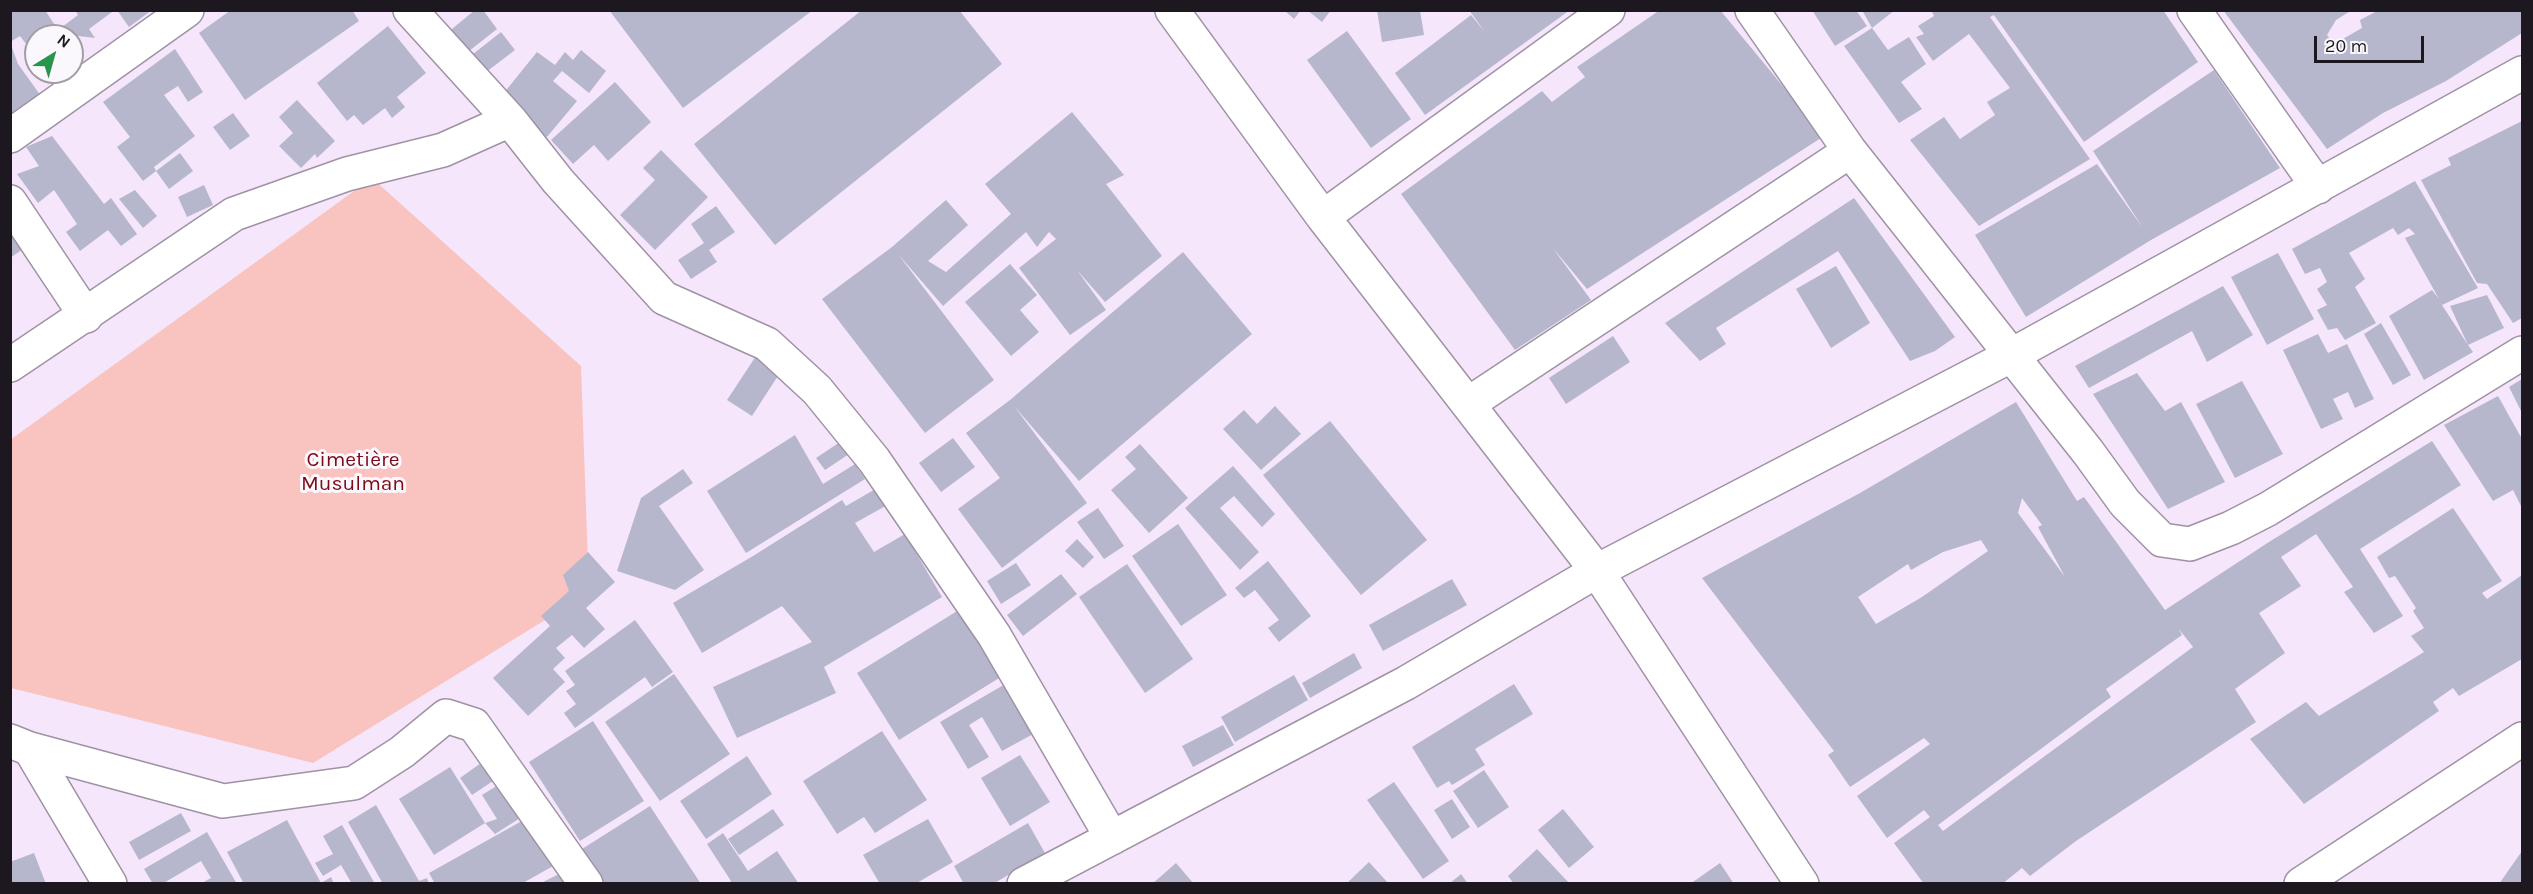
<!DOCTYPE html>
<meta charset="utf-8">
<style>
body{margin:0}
#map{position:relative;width:2533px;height:894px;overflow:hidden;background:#f5e6fb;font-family:Karla,sans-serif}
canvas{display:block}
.frame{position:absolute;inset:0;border:12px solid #1d181f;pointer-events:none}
.north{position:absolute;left:24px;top:24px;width:60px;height:60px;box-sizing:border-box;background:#fbf8fd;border:2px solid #a29ea4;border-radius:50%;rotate:37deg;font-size:16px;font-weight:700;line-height:24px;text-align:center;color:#1d181f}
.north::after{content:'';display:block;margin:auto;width:21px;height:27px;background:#29944c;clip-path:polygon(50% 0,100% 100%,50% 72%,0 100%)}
.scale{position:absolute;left:2314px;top:36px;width:110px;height:27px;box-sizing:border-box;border:3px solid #1d181f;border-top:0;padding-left:8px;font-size:18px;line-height:21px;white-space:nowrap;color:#1d181f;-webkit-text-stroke:4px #fbf8fd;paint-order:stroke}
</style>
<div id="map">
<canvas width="2533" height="894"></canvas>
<div class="frame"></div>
<div class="north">N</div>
<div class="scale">20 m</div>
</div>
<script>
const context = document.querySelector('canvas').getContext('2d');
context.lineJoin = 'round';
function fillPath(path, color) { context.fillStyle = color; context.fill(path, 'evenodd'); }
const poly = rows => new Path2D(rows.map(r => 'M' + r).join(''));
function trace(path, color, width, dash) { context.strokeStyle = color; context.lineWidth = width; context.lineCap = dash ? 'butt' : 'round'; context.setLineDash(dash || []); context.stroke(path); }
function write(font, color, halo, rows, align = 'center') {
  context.font = font + ' Karla,sans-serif'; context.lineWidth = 6; context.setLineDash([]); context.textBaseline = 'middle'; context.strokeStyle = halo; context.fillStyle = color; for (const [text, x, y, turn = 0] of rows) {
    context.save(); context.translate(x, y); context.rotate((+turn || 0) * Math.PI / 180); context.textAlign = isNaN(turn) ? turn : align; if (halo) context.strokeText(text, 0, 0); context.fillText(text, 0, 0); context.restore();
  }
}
const green = poly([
 [372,178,581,366,589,593,313,763,11,688,10,440]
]);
const building = poly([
 [10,10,45,10,58,30,78,15,75,10,112,12,89,29,95,38,78,36,72,43,72,36,36,36,36,57,20,36,10,42],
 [117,10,152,10,129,27],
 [231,10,352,10,359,21,245,100,199,33],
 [475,10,483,10,497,29,464,55,447,33],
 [609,10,813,10,683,108],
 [862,10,959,10,1002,64,775,245,694,144],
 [1284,10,1301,10,1294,19],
 [1307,10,1331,10,1322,22],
 [1377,10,1420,10,1424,35,1382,42],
 [1469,10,1570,10,1425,115,1395,73,1471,15,1485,32],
 [1660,10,1720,10,1824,136,1587,289,1552,247,1591,300,1515,350,1401,194,1542,91,1552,102,1585,77,1577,67],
 [1812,10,1856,10,1867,26,1835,46],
 [1862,10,1895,10,1872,28],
 [1931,10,2163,10,2198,62,2084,142,1994,15,1990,17,2090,159,1979,226,1910,140,1944,117,1960,139,1995,115,1987,102,2010,88,1969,34,1933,61,1916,37,1924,34,1918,26,1934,16],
 [2223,10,2352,10,2336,20,2327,35,2334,44,2362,28,2360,20,2379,10,2522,10,2522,33,2446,81,2383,113,2327,149],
 [388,26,426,73,397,97,405,107,392,118,385,108,363,125,354,115,347,121,317,83],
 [1872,28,1888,50,1909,37,1926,64,1901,82,1922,109,1899,123,1844,46],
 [1347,31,1411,119,1371,148,1307,60],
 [501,32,515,50,481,76,468,58],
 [10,42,18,64,41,96,10,119],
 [72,47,80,62,70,75,68,72,72,72],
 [175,49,203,92,188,102,178,86,164,95,195,136,154,167,156,171,143,181,117,147,130,137,103,102],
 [581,50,606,71,589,93,562,71,553,81,577,101,547,137,499,99,537,52,555,65,565,52,573,60],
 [2214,70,2280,168,2151,240,2026,317,1975,235,2097,164,2143,228,2093,151],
 [615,82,651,122,608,161,594,145,573,164,551,140],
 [297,100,335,141,317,158,315,154,301,168,279,146,293,133,279,117],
 [1072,112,1124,175,1106,184,1162,256,1105,302,1077,270,1106,310,1070,335,1019,268,1056,239,1049,232,1037,247,1026,232,943,306,898,254,994,380,925,433,822,299,892,247,946,200,968,225,928,261,946,272,1011,214,985,184],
 [233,113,250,136,230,150,213,127],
 [2522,121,2522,318,2513,323,2487,284,2477,283,2421,180,2451,165,2448,158],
 [52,136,104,204,111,198,137,234,121,246,108,230,80,251,66,232,77,224,54,190,38,203,17,174,39,166,26,147],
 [661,150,708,197,655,250,620,215,655,180,643,168],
 [180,153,193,171,169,189,156,171],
 [2415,181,2478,288,2442,305,2468,345,2450,306,2487,295,2504,328,2468,345,2473,352,2424,380,2389,316,2432,290,2439,299,2405,238,2415,234,2409,228,2398,235,2393,228,2349,253,2365,279,2355,287,2376,323,2345,340,2337,328,2328,330,2317,310,2327,305,2317,289,2327,282,2320,268,2305,274,2292,249],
 [204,185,213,205,187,217,178,197],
 [135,190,157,216,143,228,119,199],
 [1854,198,1955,337,1935,351,1910,361,1838,251,1716,328,1726,344,1700,361,1665,323],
 [716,206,735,232,709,250,717,262,691,279,678,260,704,243,691,224],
 [10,232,23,249,10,258],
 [1183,252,1252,334,1079,481,1014,406,1087,503,1002,568,958,509,1000,478,966,433,1010,400],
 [2278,253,2314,319,2267,345,2231,277],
 [1010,264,1037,295,1020,310,1039,332,1011,356,965,302],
 [1836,266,1870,323,1831,348,1796,289],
 [2223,286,2253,335,2207,362,2192,331,2089,388,2075,366],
 [2381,323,2411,375,2393,385,2364,334],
 [2318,334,2328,353,2347,344,2374,399,2355,408,2348,392,2333,399,2343,419,2321,429,2283,350],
 [1613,336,1630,362,1566,404,1549,378],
 [758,353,783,368,752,416,727,400],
 [2137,373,2165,411,2181,402,2225,482,2168,509,2093,394],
 [2522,379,2522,413,2509,387],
 [2242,381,2283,454,2235,478,2196,404],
 [2498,396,2522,439,2522,508,2513,490,2493,501,2444,425],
 [2016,402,2077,501,2084,497,2165,610,2269,542,2432,441,2461,485,2360,549,2403,616,2374,633,2344,592,2353,587,2316,534,2281,557,2301,586,2259,613,2285,653,2235,689,2256,722,2076,841,2030,876,2022,868,2002,884,1924,884,1894,843,1930,817,1924,810,1887,838,1857,796,1930,744,1924,738,1850,787,1828,755,1834,751,1702,578,1860,493],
 [2022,498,2042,525,2038,527,2065,577,2018,513],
 [1981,540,1988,551,1922,597,1876,624,1858,597,1908,564,1911,570,1943,552],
 [2179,629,2193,647,1943,831,1938,825,2111,697,2106,689,2182,635],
 [1275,406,1301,434,1261,470,1223,429,1244,410,1257,424],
 [1330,421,1427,540,1361,595,1263,475],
 [795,435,823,484,855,464,865,479,746,553,707,491],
 [953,438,975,467,941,492,919,463],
 [843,440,852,452,825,470,816,458],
 [1140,444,1188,498,1149,533,1111,490,1136,469,1125,457],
 [1233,466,1275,514,1262,527,1234,496,1220,508,1259,552,1240,570,1185,508],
 [683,469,693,483,659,506,704,570,675,590,617,571,641,498],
 [879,487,889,504,855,523,874,552,905,534,942,597,824,667,836,693,737,738,713,687,812,642,782,606,702,653,673,603,753,556,842,500,846,506],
 [1098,508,1124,546,1104,559,1077,522],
 [2453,508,2502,581,2482,593,2487,599,2522,575,2522,659,2459,696,2453,688,2433,702,2439,711,2304,804,2250,739,2306,702,2319,716,2424,652,2411,636,2424,628,2413,611,2416,608,2395,576,2389,578,2377,557],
 [1178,524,1227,595,1181,626,1132,556],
 [1077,539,1094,557,1083,568,1065,551],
 [588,552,615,582,586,608,605,629,584,648,572,635,556,648,565,658,553,669,565,682,528,716,493,678,550,626,541,616,569,591,563,575],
 [1268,561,1311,616,1279,642,1268,628,1279,620,1255,590,1244,598,1235,588],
 [1016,563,1031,585,1001,604,987,581],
 [1127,564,1193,659,1145,693,1079,597],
 [1061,574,1077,594,1023,636,1007,615],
 [1452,579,1467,605,1383,651,1369,625],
 [962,608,1004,675,899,740,857,673],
 [635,620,673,672,652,687,645,677,575,728,564,713,576,704,566,691,575,685,565,671],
 [1354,653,1362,668,1310,698,1302,683],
 [674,674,730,754,660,801,605,722],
 [1294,675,1308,700,1235,742,1221,717],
 [1007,683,1035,733,1002,751,982,717,969,725,989,757,968,769,940,722],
 [1514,684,1533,714,1475,749,1485,765,1452,785,1449,781,1437,788,1412,747],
 [593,721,644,801,580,841,529,762],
 [1223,725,1234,745,1193,767,1182,746],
 [882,731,927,800,875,833,864,817,837,834,803,781],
 [1020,755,1050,802,1010,826,981,778],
 [747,756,772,794,706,839,680,801],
 [481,763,493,781,472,795,460,778],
 [450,767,485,823,497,819,482,795,503,782,525,815,495,834,485,823,434,855,399,799],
 [1484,770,1509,807,1478,828,1453,791],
 [1394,782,1449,861,1423,879,1367,800],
 [1452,799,1470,827,1452,839,1434,810],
 [376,805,419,881,427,878,429,884,383,884,348,822],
 [650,806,701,884,605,884,582,849],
 [773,809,784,825,739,855,728,839],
 [1563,809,1594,847,1569,868,1538,830],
 [181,813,191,831,139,860,129,842],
 [529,817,555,865,521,884,435,884,429,873],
 [928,819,953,862,915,884,880,884,863,855],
 [287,820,321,883,331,877,334,884,244,884,227,852],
 [1028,823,1045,853,993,884,964,884,954,866],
 [342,825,375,884,352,884,341,865,323,876,315,863,333,854,323,836],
 [207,832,237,884,200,884,211,878,201,861,162,884,153,884,144,869],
 [723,833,748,871,777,851,799,884,728,884,731,881,707,844],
 [1537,849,1570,884,1514,884,1508,876],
 [2522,851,2522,884,2499,884],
 [34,853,46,884,10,884,10,862],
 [1369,862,1389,884,1346,884],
 [1176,863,1194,884,1152,884],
 [1720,863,1734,884,1690,884],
 [565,871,574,884,539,884],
 [1461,874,1468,884,1449,884]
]);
const street = poly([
 [410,10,510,120,558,181,664,298,767,344,817,390,874,460,994,635,1112,838],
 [1172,10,1323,217,1597,571,1802,884],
 [1752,10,1850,151,2088,452,2125,503,2162,540,2190,544,2231,528,2268,509,2522,353],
 [2194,10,2318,187],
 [10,136,187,10],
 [10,202,86,316],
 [1323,217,1608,10],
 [10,365,234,214,347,174,443,150,510,120],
 [1468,404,1850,151],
 [10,741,30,749,223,801,354,783,402,752,446,716,474,725,586,884],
 [30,749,110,884],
 [1024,884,1406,683,1597,571,2012,355,2522,73]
]);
const highway = poly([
 [2301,884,2522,739]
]);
const parkNames = [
 ["Cimetière",353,460],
 ["Musulman",353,484]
];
fillPath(green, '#f9c4c0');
fillPath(building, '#b6b7cd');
trace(street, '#a092a5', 36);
trace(highway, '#a092a5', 36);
trace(street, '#fff', 33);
trace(highway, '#fff', 33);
write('21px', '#7b0c17', '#fbf8fd', parkNames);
</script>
